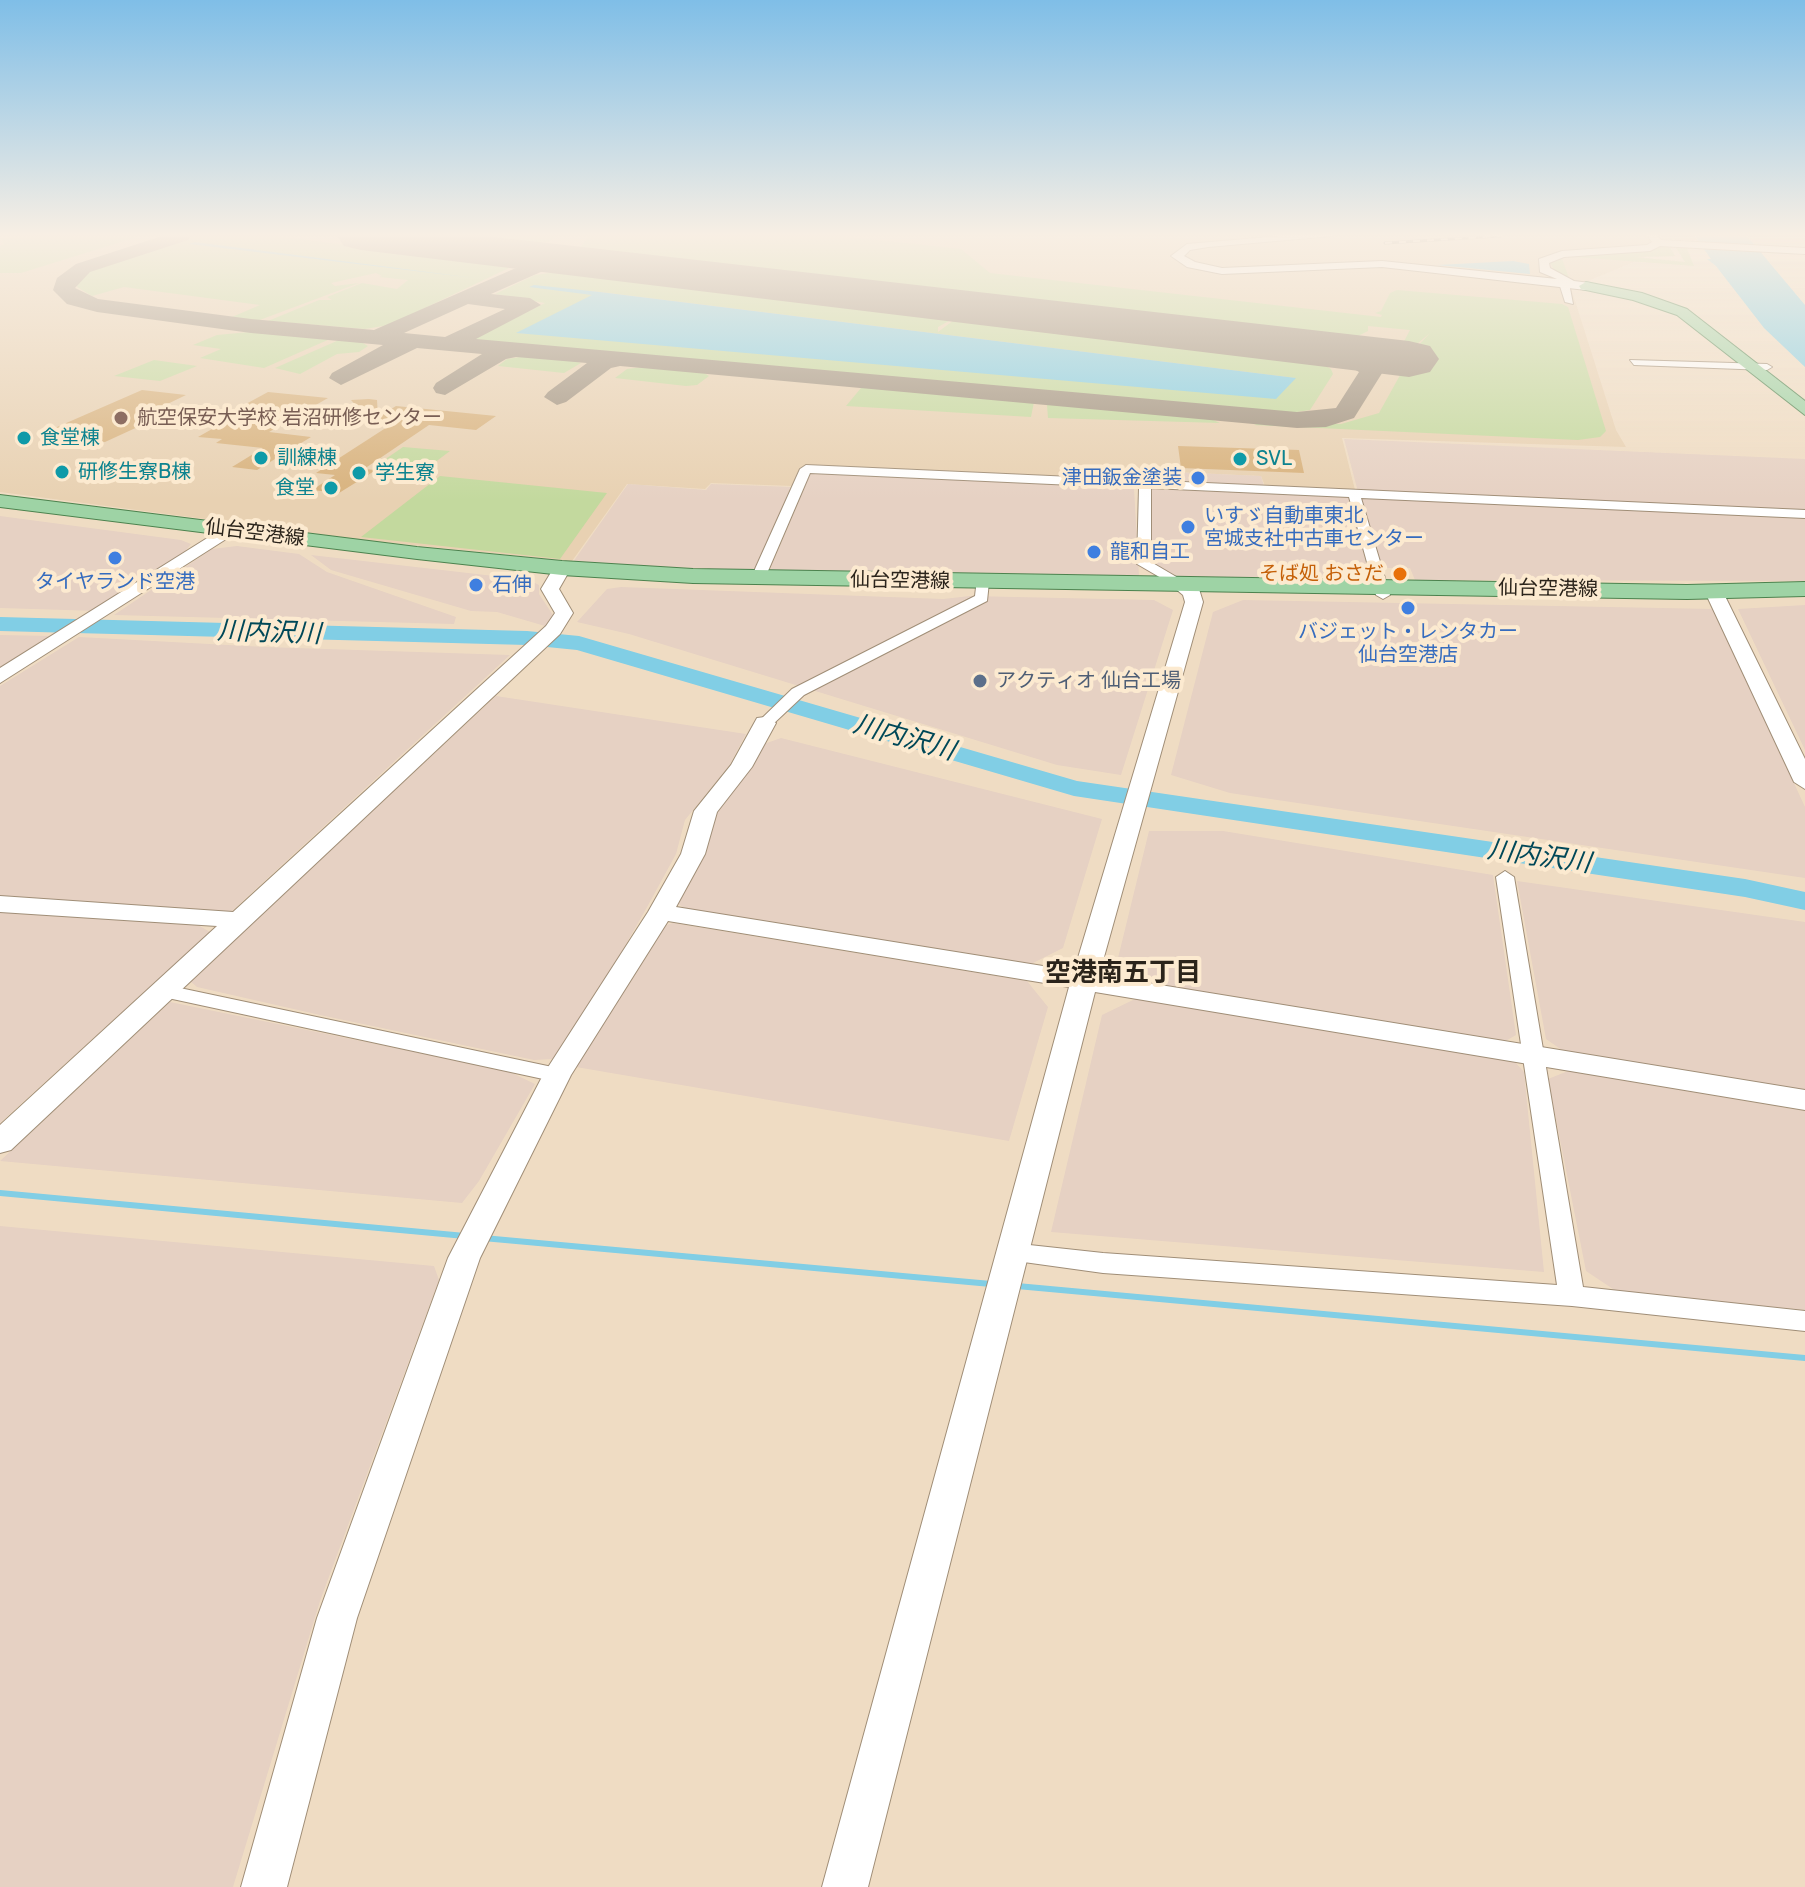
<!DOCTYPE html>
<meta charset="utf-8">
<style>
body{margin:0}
canvas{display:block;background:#efdcc3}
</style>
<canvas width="1805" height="1887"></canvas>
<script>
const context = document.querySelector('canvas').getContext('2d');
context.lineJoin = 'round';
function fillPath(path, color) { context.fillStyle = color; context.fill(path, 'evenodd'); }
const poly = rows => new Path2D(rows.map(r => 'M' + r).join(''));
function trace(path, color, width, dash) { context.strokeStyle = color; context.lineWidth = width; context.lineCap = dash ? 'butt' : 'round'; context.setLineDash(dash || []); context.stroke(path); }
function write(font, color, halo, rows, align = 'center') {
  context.font = font + ' Rubik,"Noto Sans JP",sans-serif'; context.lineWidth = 8; context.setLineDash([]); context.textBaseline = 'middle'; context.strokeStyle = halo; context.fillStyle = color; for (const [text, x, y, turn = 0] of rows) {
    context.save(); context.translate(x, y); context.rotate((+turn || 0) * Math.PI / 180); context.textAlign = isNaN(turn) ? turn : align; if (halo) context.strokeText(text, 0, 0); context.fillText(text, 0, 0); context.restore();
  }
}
const built = poly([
 [0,236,1660,236,1670,247,1571,288,1616,430,1626,447,1342,438,1355,490,1265,486,1261,476,1172,472,1172,483,803,467,793,486,711,483,705,489,627,484,572,561,372,541,0,492]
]);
const industrial = poly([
 [1344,439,1805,459,1805,511,1358,492],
 [811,472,1127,486,1134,489,1139,576,769,572],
 [1171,472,1261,476,1264,486,1173,483],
 [628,484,706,490,711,484,792,487,754,571,573,562],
 [1151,489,1348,497,1371,579,1171,576,1151,564],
 [1360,496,1805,515,1805,581,1415,580,1410,568,1379,568],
 [0,516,181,540,191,544,183,554,98,611,0,608],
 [237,546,299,554,327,572,456,617,454,624,114,615,212,549],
 [311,555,529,580,539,585,539,594,553,615,545,626,497,612,471,611,331,570],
 [621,587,943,599,970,596,1154,600,1173,610,1121,775,1057,765,629,634,577,622,607,589],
 [1243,600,1714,609,1805,807,1805,878,1230,793,1171,775,1213,612],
 [1805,605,1805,750,1738,609],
 [0,635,52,636,0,670],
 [79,637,265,647,510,655,232,911,217,913,0,899,0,686],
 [496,696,746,734,729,766,685,820,676,854,646,909,605,981,553,1059,534,1060,320,1015,197,987,190,981],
 [781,738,1102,819,1063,948,1031,964,685,909,675,901,715,813,761,745],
 [1149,831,1223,831,1493,875,1516,1035,1502,1043,1142,983,1118,958],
 [1517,881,1805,922,1805,1094,1569,1055,1546,1039],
 [0,910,193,922,210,932,0,1123],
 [673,923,1027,981,1048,1007,1009,1141,576,1067,663,926],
 [1135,999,1501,1055,1515,1062,1524,1072,1544,1272,1051,1232,1102,1015],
 [170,1002,508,1071,535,1084,479,1181,462,1203,0,1161],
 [1568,1071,1805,1111,1805,1310,1616,1291,1586,1271,1548,1079],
 [0,1226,434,1266,439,1280,320,1601,233,1887,0,1887]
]);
const green = poly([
 [41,236,132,237,140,236,21,273,0,273,0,246,4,244,0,238],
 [193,236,278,236,511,267,389,325,365,329,268,321,319,300,332,300,327,297,362,283,397,289,408,280,379,277,382,276,376,273,331,283,335,286,359,283,257,321,232,317,260,305,124,287,92,296,77,287,78,279,91,269],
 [439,236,557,236,548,242,524,245],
 [589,236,841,236,961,249,990,273,1381,317,1382,315,1375,313,1381,311,1390,293,1397,290,1562,304,1568,307,1606,431,1600,437,1578,440,1254,425,1265,421,1341,424,1379,413,1414,350,1430,333,1411,349,1400,349,1410,330,1368,326,1368,331,1358,336,1331,338,594,254,579,249],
 [1664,246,1670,247,1675,256,1634,257,1685,262,1675,246,1686,246,1694,266,1561,256,1569,278,1556,273,1549,261,1560,256],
 [563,271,956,317,938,327,938,332,958,317,1318,361,1331,369,1333,374,1310,410,1283,414,471,340,545,303,495,294,535,275],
 [530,286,601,292,1296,378,518,333,594,295],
 [260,331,330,339,264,368,200,358,221,349,193,345,217,335],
 [339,340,358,340,368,346,359,352,337,354,300,374,275,368],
 [526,356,570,360,581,363,564,373,498,366,507,359],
 [154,360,197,366,160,381,114,376],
 [643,367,701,371,709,376,697,385,686,386,615,378,627,369],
 [874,385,1026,399,1034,402,1031,417,846,406,861,388],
 [1055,402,1204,416,1220,423,1048,418,1047,405],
 [403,447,450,451,422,472,374,467],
 [440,476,607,493,560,559,361,537]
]);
const water = poly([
 [1695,236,1747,236,1805,305,1805,367,1764,328,1716,266,1707,259,1711,259],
 [195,242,474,278,189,244],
 [1513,261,1529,264,1530,274,1437,265],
 [534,285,600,292,1296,378,1276,399,516,333,592,295,529,287]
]);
const stream = poly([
 [0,1193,465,1236],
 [483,1238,991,1284],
 [1017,1286,1805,1358]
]);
const river = poly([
 [0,617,527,631,579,636,1077,781,1745,879,1805,892,1805,910,1745,897,1074,796,577,650,527,645,0,631,0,617]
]);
const taxiway = poly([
 [162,236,191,236,188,240,90,272,75,288,98,299,251,319,374,330,532,261,580,256,590,262,587,266,543,271,491,294,530,298,541,305,476,339,1297,412,1336,408,1359,372,1341,361,1315,354,1311,349,1315,344,1323,342,1357,351,1384,370,1354,418,1326,427,1297,428,620,366,611,368,566,402,557,405,544,397,548,392,587,363,516,357,506,359,445,395,436,393,433,388,436,383,482,354,417,348,341,385,329,378,332,373,383,345,251,333,97,312,67,304,53,290,57,278,76,264,162,236],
 [468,304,505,309,445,337,404,333,468,304]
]);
const runway = poly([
 [337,236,486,236,1409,341,1430,346,1439,359,1430,372,1409,377,361,250,344,246,337,236]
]);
const building = poly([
 [142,390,186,395,151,412,166,414,105,442,41,434],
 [268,392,328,398,269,432,311,437,257,470,232,467,263,448,216,443,222,439,198,437,242,412,233,411],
 [369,399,377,400,378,417,396,406,496,416,476,430,429,425,364,469,376,470,339,493,312,490,335,475,316,473,395,422,368,419,351,400],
 [1178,446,1299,450,1304,473,1181,468]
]);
const minor = poly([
 [1564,280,1569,283,1573,304,1565,302,1559,283,1564,280],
 [1630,360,1767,364,1772,367,1767,370,1634,365,1630,360],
 [806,465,1805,510,1805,518,1361,498,1390,595,1383,599,1376,595,1349,497,1151,488,1151,562,1185,582,1185,588,1180,589,1137,564,1139,488,810,473,765,578,753,581,751,578,800,469,806,465],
 [977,579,989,582,987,601,804,695,771,726,759,726,757,723,792,689,975,596,977,579],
 [1505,871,1514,877,1583,1287,1805,1311,1805,1331,1572,1306,1103,1273,1002,1259,998,1252,1002,1245,1011,1243,1103,1253,1557,1285,1496,877,1505,871],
 [161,984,557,1068,565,1070,568,1075,565,1080,557,1082,154,995,151,990,154,985,161,984]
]);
const tertiary = poly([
 [1281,236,1332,236,1208,247,1190,250,1184,256,1195,262,1222,268,1382,261,1557,279,1540,272,1539,259,1562,251,1647,245,1652,242,1648,236,1658,236,1661,240,1805,248,1805,254,1660,246,1650,251,1564,257,1549,263,1550,268,1574,281,1590,283,1590,289,1586,290,1382,267,1222,274,1187,267,1171,256,1187,244,1281,236],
 [228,525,234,526,234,534,0,683,0,668,228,525],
 [562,563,571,568,559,589,573,613,560,634,11,1150,0,1153,0,1125,217,926,0,912,0,896,233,912,546,626,555,613,541,589,556,564,562,563],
 [1180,580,1199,589,1203,602,1099,975,1805,1090,1805,1110,1095,992,868,1887,822,1887,1069,987,668,921,571,1075,480,1258,357,1618,287,1887,241,1887,317,1618,448,1258,543,1075,648,912,681,854,694,811,731,765,757,718,765,717,776,723,752,767,717,812,705,854,676,907,1074,971,1185,602,1183,595,1171,585,1180,580],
 [1714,586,1723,592,1805,759,1805,789,1794,782,1705,592,1714,586]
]);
const primary = poly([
 [1586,282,1642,293,1687,309,1805,401,1805,415,1677,315,1633,300,1581,289,1579,286,1586,282],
 [0,495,417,547,562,561,693,569,1687,585,1805,582,1805,596,1687,599,693,583,562,575,417,559,0,507,0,495]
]);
const rail = poly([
 [1385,243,1500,236]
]);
const markers = [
 [121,418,8,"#8d6e63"],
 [24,438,8,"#0f9aa8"],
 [261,458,8,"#0f9aa8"],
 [1240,459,8,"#0f9aa8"],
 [62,472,8,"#0f9aa8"],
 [359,473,8,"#0f9aa8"],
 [1198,478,8,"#3f7fe0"],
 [331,488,8,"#0f9aa8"],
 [1188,527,8,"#3f7fe0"],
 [1094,552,8,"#3f7fe0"],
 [115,558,8,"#3f7fe0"],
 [1400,574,8,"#e8710a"],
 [476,585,8,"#3f7fe0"],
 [1408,608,8,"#3f7fe0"],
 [980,681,8,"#5c6f8a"]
];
const farEducationnames = [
 ["航空保安大学校 岩沼研修センター",137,418]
];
const farCulturenames = [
 ["食堂棟",40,438],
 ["訓練棟",277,458],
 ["SVL",1256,459],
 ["研修生寮B棟",78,472],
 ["学生寮",375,473],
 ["食堂",315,488,"right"]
];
const farShopnames = [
 ["津田鈑金塗装",1182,478,"right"],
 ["いすゞ自動車東北",1204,516],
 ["宮城支社中古車センター",1204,539],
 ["龍和自工",1110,552],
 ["タイヤランド空港",115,582,"center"],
 ["石伸",492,585],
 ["バジェット・レンタカー",1408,632,"center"],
 ["仙台空港店",1408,655,"center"]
];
const farStreetnames = [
 ["仙台空港線",255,533,7],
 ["仙台空港線",900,581,1],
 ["仙台空港線",1548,589,1]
];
const farFoodnames = [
 ["そば処 おさだ",1384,574]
];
const farServicenames = [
 ["アクティオ 仙台工場",996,681]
];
const waterNames = [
 ["川内沢川",269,633,2],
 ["川内沢川",904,738,16],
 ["川内沢川",1539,857,8]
];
const neighbourhoodNames = [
 ["空港南五丁目",1123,973]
];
fillPath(built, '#e8d1b2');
fillPath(industrial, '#e6d1c3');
fillPath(green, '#c3d99e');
fillPath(water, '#81cee5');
trace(stream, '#81cee5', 6);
fillPath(river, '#81cee5');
fillPath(taxiway, '#9e907d');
fillPath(runway, '#9e907d');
fillPath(building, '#d8b27d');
trace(minor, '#a08e77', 2);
trace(tertiary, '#a08e77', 2);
trace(primary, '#4c824e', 2);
fillPath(minor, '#fff');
fillPath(tertiary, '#fff');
fillPath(primary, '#9ed3a5');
trace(rail, '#4c4337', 3);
trace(rail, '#fcead0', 2, [7]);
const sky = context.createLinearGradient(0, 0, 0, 500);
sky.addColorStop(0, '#7fbee7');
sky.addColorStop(0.47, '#f8efe4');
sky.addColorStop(1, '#f8efe400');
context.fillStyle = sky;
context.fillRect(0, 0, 1805, 500);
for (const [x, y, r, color] of markers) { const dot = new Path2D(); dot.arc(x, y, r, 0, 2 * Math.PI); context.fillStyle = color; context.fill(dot); trace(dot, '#fcead0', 3); }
write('20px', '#785e54', '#fcead0', farEducationnames, 'left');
write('20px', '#0d838f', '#fcead0', farCulturenames, 'left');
write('20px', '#366cbe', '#fcead0', farShopnames, 'left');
write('20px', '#2b241b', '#fcead0', farStreetnames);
write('20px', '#c56008', '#fcead0', farFoodnames, 'right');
write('20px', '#4e5e75', '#fcead0', farServicenames, 'left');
write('italic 26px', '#004858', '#fcead0', waterNames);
write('bold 26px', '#2b241b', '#fcead0', neighbourhoodNames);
</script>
